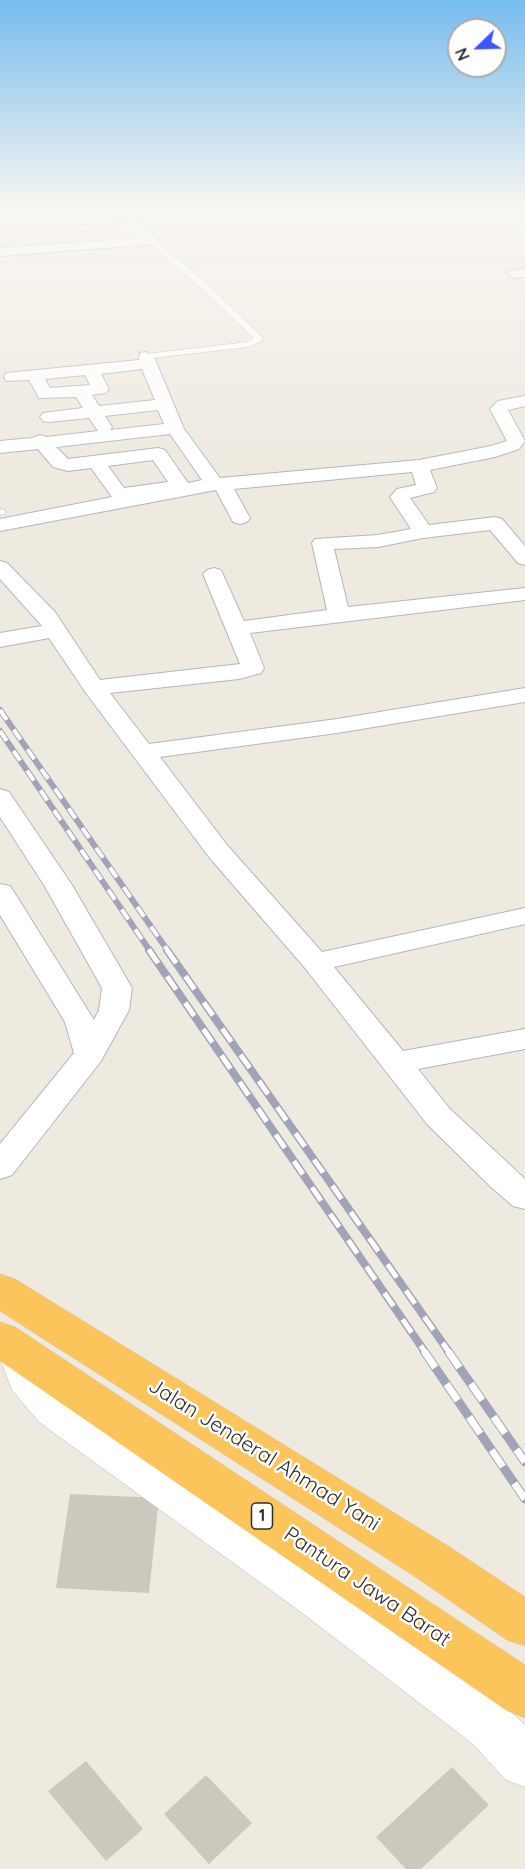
<!DOCTYPE html>
<style>
body{margin:0}
#map{position:relative;width:525px;height:1869px;overflow:hidden;background:#efeae0;font-family:Quicksand,sans-serif}
canvas{display:block}
.north{position:absolute;left:447px;top:18px;width:60px;height:60px;box-sizing:border-box;background:#fff;border:2px solid #ababab;border-radius:50%;rotate:247deg;font-size:16px;font-weight:700;line-height:24px;text-align:center;color:#2e2e2e}
.north::after{content:'';display:block;margin:auto;width:21px;height:27px;background:#3d55ff;clip-path:polygon(50% 0,100% 100%,50% 72%,0 100%)}
</style>
<div id="map">
<canvas width="525" height="1869"></canvas>
<div class="north">N</div>
</div>
<script>
const context = document.querySelector('canvas').getContext('2d');
context.lineJoin = 'round';
function fillPath(path, color) { context.fillStyle = color; context.fill(path, 'evenodd'); }
const poly = rows => new Path2D(rows.map(r => 'M' + r).join(''));
function trace(path, color, width, dash) { context.strokeStyle = color; context.lineWidth = width; context.lineCap = dash ? 'butt' : 'round'; context.setLineDash(dash || []); context.stroke(path); }
function write(font, color, halo, rows, align = 'center') {
  context.font = font + ' Quicksand,sans-serif'; context.lineWidth = 5; context.setLineDash([]); context.textBaseline = 'middle'; context.strokeStyle = halo; context.fillStyle = color; for (const [text, x, y, turn = 0] of rows) {
    context.save(); context.translate(x, y); context.rotate((+turn || 0) * Math.PI / 180); context.textAlign = isNaN(turn) ? turn : align; if (halo) context.strokeText(text, 0, 0); context.fillText(text, 0, 0); context.restore();
  }
}
const building = poly([
 [70,1494,159,1498,149,1593,56,1588],
 [86,1761,143,1829,106,1861,48,1791],
 [452,1767,489,1805,421,1869,406,1869,376,1837],
 [206,1775,252,1823,209,1864,164,1814]
]);
const service = poly([
 [134,223,137,227,68,232,64,230,68,228,134,223],
 [149,239,155,239,208,285,262,337,262,341,249,347,143,359,142,357,146,354,247,342,254,338,202,289,149,243,149,239],
 [0,509,5,510,5,514,0,515,0,509]
]);
const minor = poly([
 [115,209,129,209,146,231,157,238,159,241,157,244,0,256,0,248,137,238,115,209],
 [497,209,512,209,525,222,525,234,520,233,497,209],
 [525,269,525,277,514,278,507,274,509,271,525,269],
 [146,352,154,357,184,429,220,478,419,460,491,446,507,441,490,409,498,401,525,396,525,406,508,410,525,441,519,449,495,457,430,470,437,488,434,492,410,498,429,525,495,517,502,519,525,546,525,565,518,563,490,530,423,538,378,547,334,549,348,607,525,588,525,600,250,633,264,668,261,673,239,679,110,693,149,744,337,719,525,688,525,702,337,733,160,757,227,845,322,952,525,908,525,924,334,967,403,1051,525,1029,525,1049,418,1069,449,1108,525,1179,525,1209,513,1206,491,1187,427,1124,305,968,209,857,86,693,49,638,0,647,0,633,42,626,0,579,0,561,7,563,55,612,100,680,240,664,203,574,207,570,214,568,221,570,244,621,327,610,312,543,315,539,378,535,411,529,390,497,397,489,416,485,412,472,234,489,250,518,247,522,240,524,233,522,216,490,0,531,0,519,112,497,91,468,68,471,53,467,38,449,0,453,0,441,32,438,40,435,47,437,98,431,89,418,49,422,43,421,40,417,43,413,83,408,76,397,39,398,29,380,6,381,4,377,6,373,139,360,140,353,146,352],
 [142,369,155,400,99,406,92,395,106,393,109,389,101,374,142,369],
 [85,375,90,385,50,388,45,379,85,375],
 [158,410,164,424,110,430,112,427,105,416,158,410],
 [170,434,202,480,188,483,165,450,158,448,68,459,56,447,170,434],
 [153,460,168,482,124,488,108,466,153,460],
 [0,789,9,792,72,885,132,988,129,1010,101,1061,12,1175,0,1179,0,1144,74,1053,65,1022,0,915,0,884,10,886,14,892,94,1020,99,1010,102,988,44,885,0,817,0,789]
]);
const tertiary = poly([
 [20,1336,35,1341,47,1371,71,1396,335,1582,509,1710,525,1725,525,1787,506,1780,473,1744,301,1612,39,1422,12,1390,0,1359,0,1350,5,1341,20,1336]
]);
const trunk = poly([
 [0,1274,15,1279,448,1546,525,1597,525,1646,507,1640,414,1576,0,1311,0,1274],
 [0,1322,15,1327,525,1665,525,1718,507,1711,0,1361,0,1322]
]);
const railFar2 = poly([
 [0,710,168,951],
 [0,731,150,951]
]);
const railFar1 = poly([
 [149,950,425,1352],
 [167,950,449,1352]
]);
const rail = poly([
 [424,1351,525,1499],
 [448,1351,525,1462]
]);
const shields = [
 [262,1516,21]
];
const shieldNames = [
 ["1",262,1516]
];
const nearStreetnames = [
 ["Jalan Jenderal Ahmad Yani",264,1455,32],
 ["Pantura Jawa Barat",367,1587,34]
];
fillPath(building, '#cbc8be');
trace(service, '#b4b5c1', 1);
trace(minor, '#b4b5c1', 2);
trace(tertiary, '#b4b5c1', 1);
trace(trunk, '#c9c9c9', 1);
fillPath(service, '#fff');
fillPath(minor, '#fff');
fillPath(tertiary, '#fff');
fillPath(trunk, '#fcc55b');
trace(railFar2, '#a1a3b9', 6);
trace(railFar1, '#a1a3b9', 8);
trace(rail, '#a1a3b9', 9);
trace(railFar2, '#fff', 4, [12]);
trace(railFar1, '#fff', 5, [16]);
trace(rail, '#fff', 7, [20]);
const sky = context.createLinearGradient(0, 0, 0, 471);
sky.addColorStop(0, '#77bcee');
sky.addColorStop(0.44, '#f8f6f1');
sky.addColorStop(1, '#f8f6f100');
context.fillStyle = sky;
context.fillRect(0, 0, 525, 471);
for (const [x, y, w] of shields) { const box = new Path2D(); box.roundRect(x - w / 2, y - 13, w, 26, 4.5); context.fillStyle = '#fff'; context.fill(box); trace(box, '#2e2e2e', 1.5); }
write('bold 16px', '#2e2e2e', null, shieldNames);
write('21px', '#2e2e2e', '#fff', nearStreetnames);
</script>
